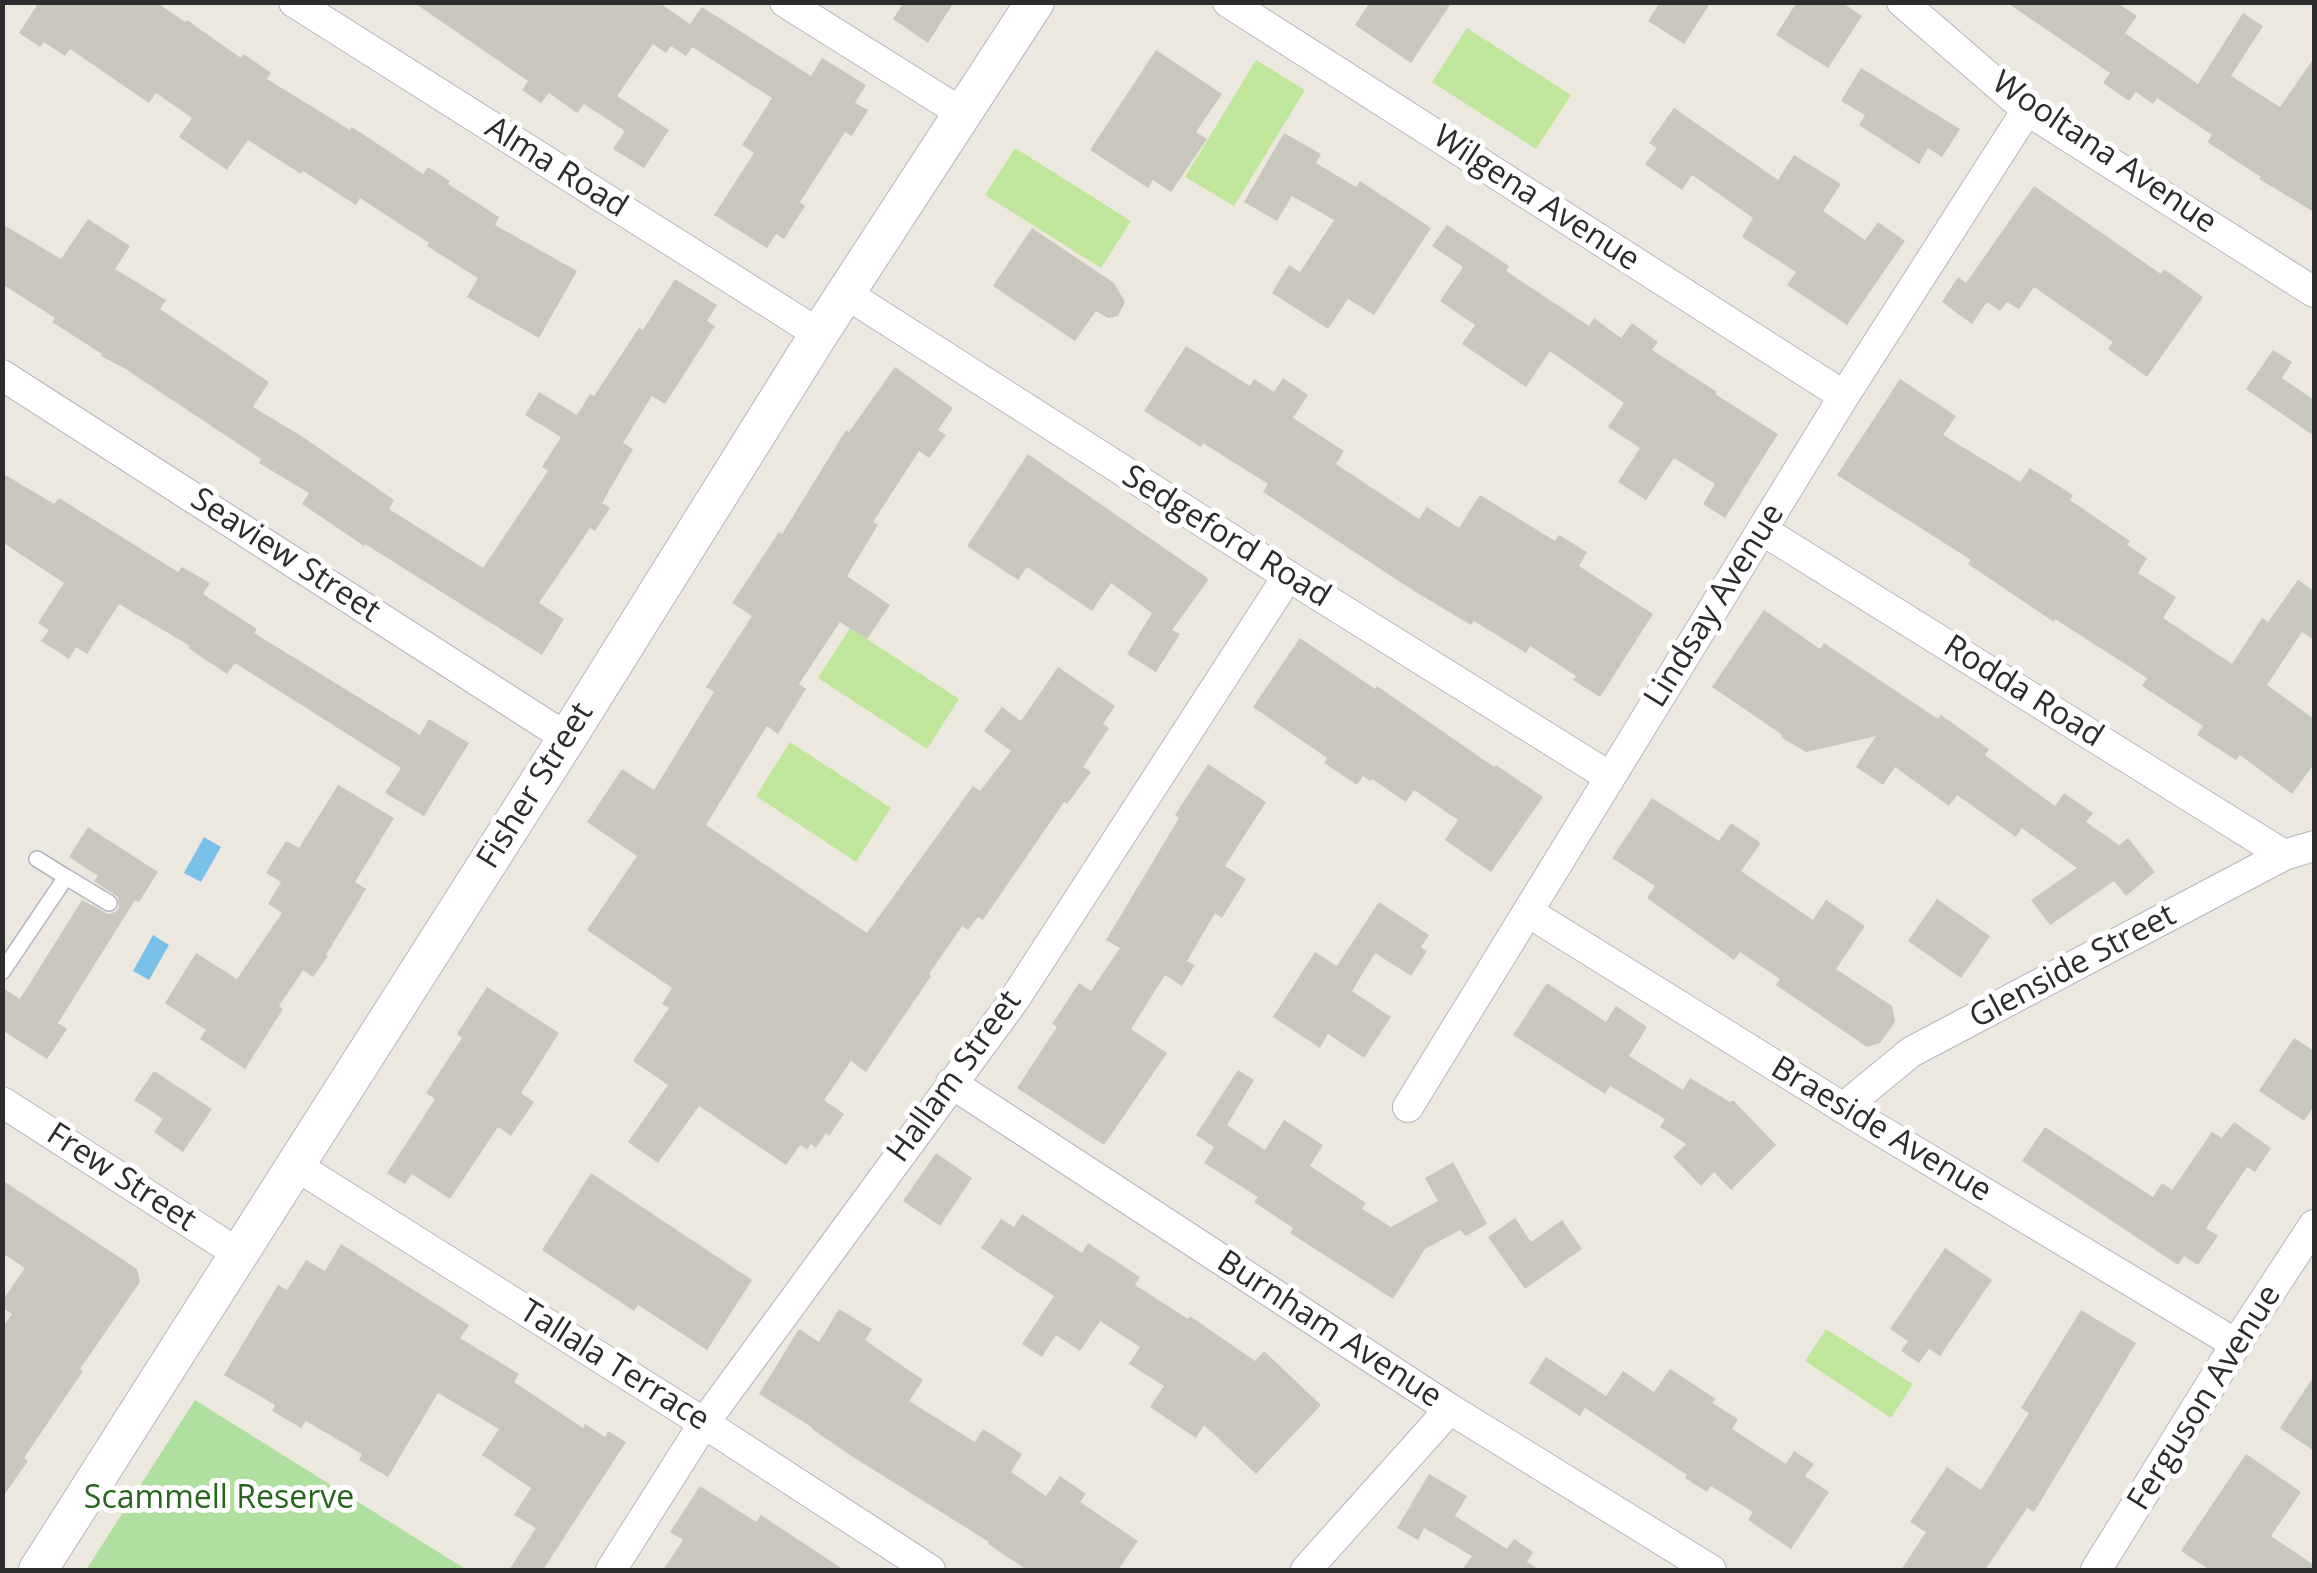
<!DOCTYPE html>
<style>
body{margin:0}
#map{position:relative;width:2317px;height:1573px;overflow:hidden;background:#ede8df;font-family:"Open Sans",sans-serif}
canvas{display:block}
.frame{position:absolute;inset:0;border:5px solid #2c2c2c;pointer-events:none}
</style>
<div id="map">
<canvas width="2317" height="1573"></canvas>
<div class="frame"></div>
</div>
<script>
const context = document.querySelector('canvas').getContext('2d');
context.lineJoin = 'round';
function fillPath(path, color) { context.fillStyle = color; context.fill(path, 'evenodd'); }
const poly = rows => new Path2D(rows.map(r => 'M' + r).join(''));
function trace(path, color, width, dash) { context.strokeStyle = color; context.lineWidth = width; context.lineCap = dash ? 'butt' : 'round'; context.setLineDash(dash || []); context.stroke(path); }
function write(font, color, halo, rows, align = 'center') {
  context.font = font + ' "Open Sans",sans-serif'; context.lineWidth = 10; context.setLineDash([]); context.textBaseline = 'middle'; context.strokeStyle = halo; context.fillStyle = color; for (const [text, x, y, turn = 0] of rows) {
    context.save(); context.translate(x, y); context.rotate((+turn || 0) * Math.PI / 180); context.textAlign = isNaN(turn) ? turn : align; if (halo) context.strokeText(text, 0, 0); context.fillText(text, 0, 0); context.restore();
  }
}
const green = poly([
 [195,1400,467,1570,86,1570]
]);
const pitch = poly([
 [1467,28,1571,95,1536,149,1432,82],
 [1256,60,1305,90,1234,206,1185,177],
 [1015,148,1131,221,1101,268,985,195],
 [850,628,959,699,927,749,818,678],
 [790,742,891,808,856,862,756,796],
 [1826,1329,1913,1384,1891,1418,1805,1361]
]);
const water = poly([
 [204,837,221,847,201,882,184,873],
 [153,935,169,945,149,980,133,971]
]);
const building = poly([
 [39,2,156,2,185,22,187,20,241,58,244,54,271,73,267,79,350,130,352,127,423,174,428,167,450,181,448,184,499,217,495,225,577,271,539,338,467,297,478,278,427,246,429,243,360,198,356,205,303,171,301,174,248,140,227,170,179,137,192,118,156,93,149,103,70,49,65,56,44,42,40,47,19,33],
 [413,2,658,2,690,24,702,7,811,76,822,58,866,85,855,103,868,110,852,136,845,132,800,202,805,206,784,239,776,234,767,248,714,215,754,153,742,145,772,98,692,47,686,56,671,46,666,53,653,44,617,96,669,130,644,168,613,149,625,131,584,104,577,113,549,93,541,103,522,90,528,81],
 [904,2,954,2,928,43,893,19],
 [1370,2,1452,2,1411,63,1355,25],
 [1660,2,1711,2,1684,44,1648,21],
 [1797,2,1841,2,1862,16,1828,68,1776,35],
 [2006,2,2116,2,2137,16,2125,33,2198,84,2243,13,2263,26,2231,76,2280,107,2314,58,2314,212,2259,179,2261,177,2207,142,2212,135,2157,98,2153,104,2136,92,2129,101,2103,83,2110,73],
 [1156,50,1222,94,1196,132,1207,139,1171,192,1153,180,1148,188,1090,150],
 [1861,68,1960,129,1942,157,1928,148,1919,164,1859,125,1865,115,1841,101],
 [1674,108,1778,180,1794,155,1841,184,1823,211,1865,240,1878,222,1905,241,1847,325,1787,285,1796,272,1742,237,1753,218,1692,175,1682,190,1645,164,1657,148,1649,143],
 [1284,133,1321,154,1316,163,1356,187,1360,181,1431,228,1374,315,1348,299,1328,329,1272,293,1289,265,1300,272,1334,220,1292,196,1277,221,1244,202],
 [2034,186,2161,274,2164,269,2203,297,2147,377,2108,349,2113,342,2034,287,2019,309,2007,302,2000,311,1987,302,1972,324,1942,302,1958,277,1966,283],
 [88,219,130,246,115,269,166,300,160,309,269,382,253,407,303,437,394,500,389,509,483,568,548,471,542,467,561,437,525,415,539,392,577,415,590,394,594,396,639,328,643,330,675,279,717,305,707,321,715,326,665,404,652,396,623,443,633,449,602,503,610,508,595,531,590,528,539,603,564,619,542,655,365,544,364,546,302,504,309,493,259,463,261,459,124,368,101,356,102,354,52,322,55,318,2,284,2,224,61,259],
 [1447,225,1509,266,1506,271,1589,326,1594,318,1621,338,1632,323,1658,342,1652,350,1717,392,1715,394,1778,434,1725,518,1703,504,1715,484,1674,458,1646,500,1618,482,1640,448,1608,427,1624,403,1550,351,1526,387,1462,344,1475,325,1440,301,1463,267,1432,246],
 [1032,228,1114,283,1125,302,1118,316,1108,318,1096,311,1075,341,993,286],
 [1186,346,1250,386,1254,379,1274,392,1283,378,1308,395,1293,418,1344,451,1336,464,1419,519,1427,507,1459,528,1480,495,1555,541,1559,535,1587,552,1579,566,1653,614,1600,697,1573,680,1576,676,1530,646,1526,653,1474,621,1471,625,1414,591,1263,492,1268,484,1203,443,1201,447,1144,411],
 [2273,350,2292,362,2282,378,2314,400,2314,436,2246,389],
 [895,367,953,408,938,430,946,435,929,458,919,451,873,522,878,525,847,576,890,605,867,639,840,622,799,684,806,689,778,734,767,726,706,825,867,933,973,786,980,791,1011,751,984,731,1002,707,1021,721,1058,667,1115,706,1103,724,1109,728,1083,767,1091,772,1067,804,1064,802,983,920,978,917,968,930,962,926,929,974,931,976,866,1072,851,1061,824,1100,844,1114,829,1136,826,1133,816,1148,811,1144,807,1149,800,1145,786,1165,699,1106,658,1163,628,1142,668,1085,633,1061,669,1008,662,1004,672,988,587,930,637,856,587,822,622,769,654,790,714,692,706,687,752,616,732,603,779,532,782,534,846,430,849,432],
 [1900,379,1956,416,1943,435,2020,482,2030,468,2073,495,2070,500,2130,541,2127,545,2147,558,2138,573,2176,597,2163,618,2232,664,2262,618,2268,622,2298,580,2314,591,2314,640,2302,632,2267,685,2314,719,2314,764,2292,794,2240,755,2236,760,2197,735,2203,726,2142,686,2147,678,2055,619,2054,622,1968,564,1971,560,1837,475],
 [1028,454,1209,579,1172,630,1180,634,1156,672,1127,654,1152,613,1111,583,1092,611,1027,567,1018,580,967,546],
 [2,473,54,504,59,498,178,572,182,567,210,583,203,594,257,629,254,633,420,735,429,719,469,743,424,816,385,793,401,768,235,663,227,674,188,648,190,646,119,604,87,654,76,647,69,659,41,641,49,630,38,623,64,583,2,542],
 [1764,610,1820,649,1824,643,1938,719,1941,715,1989,749,1985,755,2055,806,2064,793,2093,813,2086,822,2119,845,2128,838,2155,872,2126,896,2114,881,2050,925,2031,900,2077,868,2022,828,2016,837,1957,795,1949,806,1895,767,1883,785,1856,767,1876,736,1806,752,1782,738,1781,734,1712,687],
 [1300,638,1375,689,1377,686,1494,767,1496,765,1543,797,1491,872,1445,840,1458,820,1414,790,1406,802,1372,779,1370,781,1363,776,1357,785,1324,763,1327,758,1253,707],
 [1208,764,1266,802,1225,866,1246,879,1222,918,1215,913,1187,961,1195,965,1182,986,1165,975,1131,1029,1167,1053,1104,1145,1017,1088,1057,1027,1052,1024,1079,983,1091,991,1120,948,1106,940,1179,818,1175,815],
 [338,785,394,818,355,882,366,889,326,955,328,956,313,977,303,970,279,1006,283,1009,245,1069,200,1039,206,1030,165,1003,196,953,237,979,282,913,268,904,281,882,266,873,286,841,299,848],
 [1652,798,1719,841,1731,823,1761,843,1741,871,1813,920,1826,900,1865,926,1836,969,1892,1006,1895,1022,1880,1043,1867,1047,1776,985,1780,979,1740,952,1734,960,1647,898,1655,886,1612,858],
 [88,827,158,872,139,902,135,900,58,1023,67,1029,47,1059,2,1030,2,987,20,999,82,900,108,914,115,912,119,908,118,897,94,881,98,876,69,857],
 [1937,899,1990,936,1961,978,1908,941],
 [1379,902,1429,935,1421,947,1427,951,1411,976,1375,953,1352,991,1391,1017,1364,1058,1328,1034,1320,1048,1273,1017,1315,952,1337,966],
 [1547,983,1606,1022,1616,1006,1647,1027,1629,1056,1683,1090,1690,1078,1730,1102,1733,1100,1776,1145,1731,1190,1714,1172,1701,1186,1673,1157,1686,1144,1660,1127,1665,1119,1610,1086,1605,1094,1513,1035],
 [487,987,559,1033,521,1093,534,1102,511,1136,498,1127,450,1199,412,1174,405,1184,387,1173,435,1099,426,1093,462,1038,457,1034],
 [2294,1038,2314,1051,2314,1106,2304,1121,2259,1091],
 [1238,1070,1254,1080,1227,1125,1265,1150,1284,1120,1323,1145,1310,1166,1366,1203,1362,1209,1391,1227,1438,1201,1425,1178,1453,1162,1487,1224,1466,1236,1460,1230,1425,1249,1393,1299,1290,1233,1293,1228,1254,1202,1258,1197,1204,1163,1214,1147,1196,1135],
 [154,1071,212,1109,183,1152,154,1132,163,1119,134,1100],
 [2234,1122,2271,1148,2255,1172,2247,1167,2206,1228,2218,1236,2198,1265,2184,1256,2178,1265,2022,1161,2045,1127,2153,1197,2162,1183,2172,1190,2212,1132,2222,1138],
 [936,1153,972,1178,940,1226,903,1201],
 [591,1173,752,1280,707,1350,638,1305,634,1311,542,1250],
 [2,1180,137,1269,140,1282,80,1369,83,1371,24,1458,28,1461,2,1498,2,1328,12,1314,2,1307,2,1301,25,1268,2,1253],
 [1022,1214,1082,1253,1088,1243,1140,1277,1135,1285,1188,1319,1190,1316,1255,1361,1264,1351,1321,1405,1256,1474,1204,1425,1196,1438,1150,1407,1164,1386,1129,1364,1140,1347,1100,1321,1080,1351,1056,1335,1042,1357,1022,1344,1054,1296,981,1248,1001,1219,1014,1227],
 [1515,1218,1531,1242,1562,1220,1582,1249,1525,1289,1488,1237],
 [341,1244,469,1325,460,1338,519,1374,514,1382,583,1428,585,1424,605,1437,608,1431,626,1442,543,1570,509,1570,536,1528,514,1515,531,1488,482,1455,499,1429,438,1393,388,1477,359,1460,362,1454,306,1421,301,1428,272,1411,275,1405,224,1375,278,1285,287,1290,306,1260,325,1271],
 [1945,1248,1992,1280,1940,1356,1929,1349,1919,1363,1901,1351,1908,1341,1890,1329],
 [839,1309,872,1329,865,1340,923,1380,909,1401,975,1442,983,1429,1022,1454,1011,1472,1046,1496,1060,1476,1086,1494,1080,1502,1138,1541,1118,1570,1027,1570,988,1544,989,1542,853,1457,812,1429,813,1428,759,1394,799,1329,819,1342],
 [2081,1310,2136,1343,2034,1512,2027,1508,1985,1570,1901,1570,1926,1532,1910,1522,1947,1467,1981,1490,2029,1413,2021,1408],
 [1546,1357,1606,1396,1623,1371,1654,1392,1670,1369,1716,1399,1712,1403,1738,1419,1732,1429,1786,1464,1794,1451,1814,1464,1805,1476,1829,1492,1791,1549,1748,1520,1753,1512,1711,1486,1707,1492,1685,1478,1687,1475,1585,1408,1580,1416,1529,1383],
 [2314,1376,2314,1451,2280,1428],
 [2246,1454,2301,1492,2271,1536,2314,1565,2314,1570,2210,1570,2181,1551],
 [1429,1474,1467,1496,1455,1516,1507,1549,1514,1539,1533,1552,1527,1562,1540,1570,1462,1570,1472,1556,1424,1528,1418,1540,1397,1528],
 [700,1486,756,1522,761,1515,844,1570,663,1570,683,1540,670,1532]
]);
const service = poly([
 [66,877,109,903],
 [2,972,66,877,37,859]
]);
const minor = poly([
 [294,2,819,334],
 [785,2,962,113],
 [1228,2,1844,396],
 [1902,2,2027,110,2314,292],
 [845,293,1288,576,1610,777],
 [2,375,567,738],
 [1762,530,2284,855],
 [1528,912,1866,1122,2236,1344],
 [951,1083,1450,1409,1711,1570],
 [2,1102,239,1254],
 [1408,1107,1844,396,2027,110],
 [1843,1108,1911,1052,2284,855,2314,846],
 [295,1165,704,1423,930,1570],
 [611,1570,704,1423,1014,1000,1288,576],
 [1306,1570,1450,1409],
 [2096,1570,2236,1344,2314,1225]
]);
const tertiary = poly([
 [38,1570,567,738,819,334,1035,2]
]);
const streetNames = [
 ["Wooltana Avenue",2104,153,34],
 ["Alma Road",556,168,32],
 ["Wilgena Avenue",1536,199,33],
 ["Sedgeford Road",1226,537,32],
 ["Seaview Street",285,556,33],
 ["Lindsay Avenue",1715,606,-58],
 ["Rodda Road",2023,692,32],
 ["Fisher Street",536,786,-58],
 ["Glenside Street",2073,967,-28],
 ["Hallam Street",955,1077,-54],
 ["Braeside Avenue",1881,1130,31],
 ["Frew Street",121,1178,33],
 ["Burnham Avenue",1329,1330,33],
 ["Tallala Terrace",614,1366,32],
 ["Ferguson Avenue",2205,1398,-58]
];
const parkNames = [
 ["Scammell Reserve",219,1499]
];
fillPath(green, '#b0e09f');
fillPath(pitch, '#c0e69c');
fillPath(water, '#79c1e8');
fillPath(building, '#c9c6be');
trace(service, '#b3b4bf', 18);
trace(minor, '#b3b4bf', 32);
trace(tertiary, '#b3b4bf', 40);
trace(service, '#fff', 15);
trace(minor, '#fff', 30);
trace(tertiary, '#fff', 38);
write('32px', '#2c2c2c', '#fff', streetNames);
write('32px', '#28661f', '#fff', parkNames);
</script>
